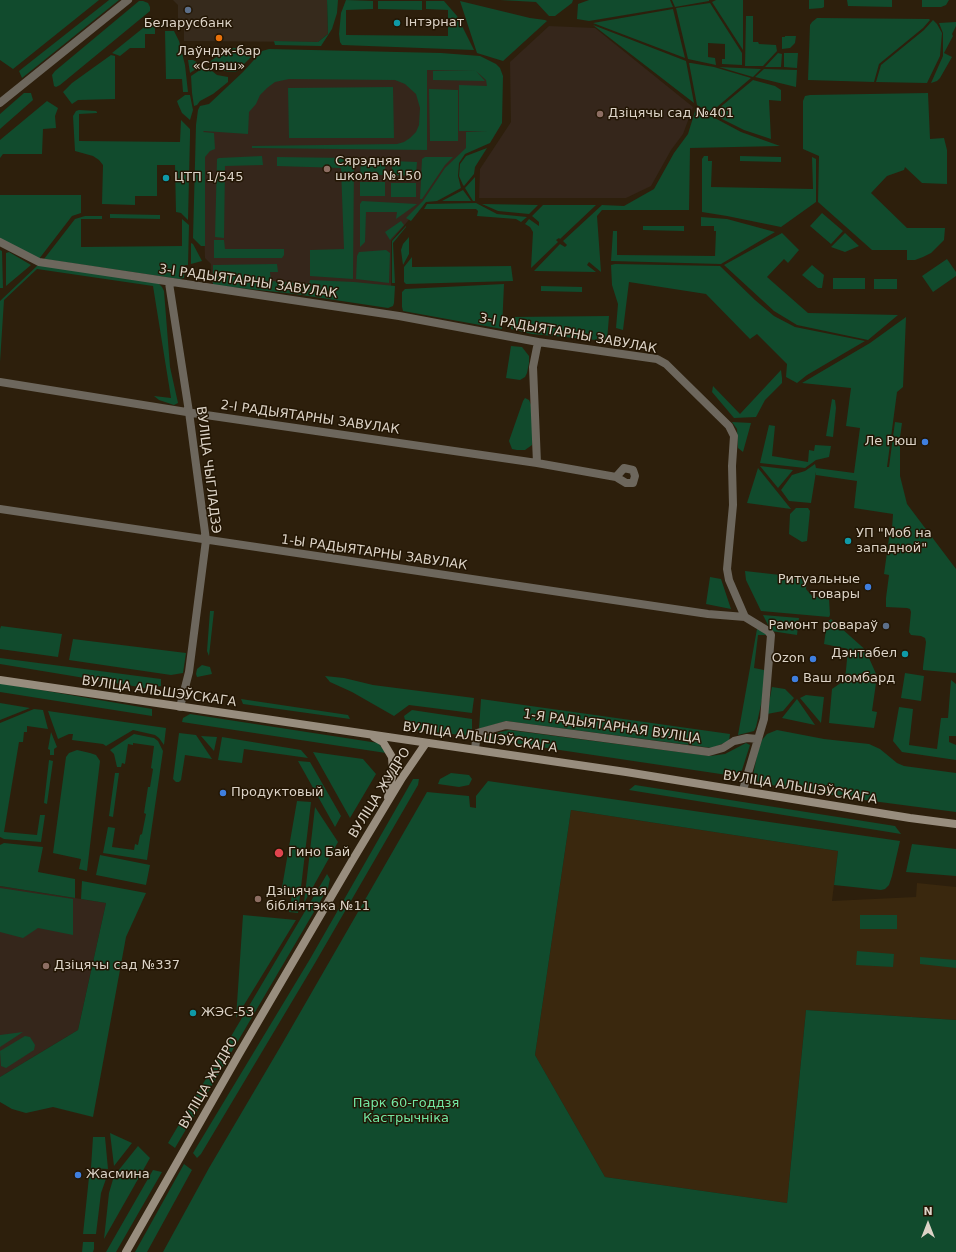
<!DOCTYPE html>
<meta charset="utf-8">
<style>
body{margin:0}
#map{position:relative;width:956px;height:1252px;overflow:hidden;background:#2d1f0c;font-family:"DejaVu Sans",sans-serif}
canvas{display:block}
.north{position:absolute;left:908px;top:1204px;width:40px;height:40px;-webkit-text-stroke:3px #231604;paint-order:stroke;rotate:0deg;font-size:11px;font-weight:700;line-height:16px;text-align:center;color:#dcd3c7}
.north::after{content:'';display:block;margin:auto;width:14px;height:18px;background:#dcd3c7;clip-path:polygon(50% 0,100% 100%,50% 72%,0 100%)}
</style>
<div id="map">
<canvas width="956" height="1252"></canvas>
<div class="north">N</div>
</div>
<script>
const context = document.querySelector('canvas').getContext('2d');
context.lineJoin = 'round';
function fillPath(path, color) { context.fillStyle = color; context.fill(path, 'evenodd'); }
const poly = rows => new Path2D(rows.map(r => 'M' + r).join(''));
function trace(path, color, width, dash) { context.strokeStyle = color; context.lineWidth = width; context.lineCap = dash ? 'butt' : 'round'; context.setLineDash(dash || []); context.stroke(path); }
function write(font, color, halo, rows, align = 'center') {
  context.font = font + ' "DejaVu Sans",sans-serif'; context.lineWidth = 3; context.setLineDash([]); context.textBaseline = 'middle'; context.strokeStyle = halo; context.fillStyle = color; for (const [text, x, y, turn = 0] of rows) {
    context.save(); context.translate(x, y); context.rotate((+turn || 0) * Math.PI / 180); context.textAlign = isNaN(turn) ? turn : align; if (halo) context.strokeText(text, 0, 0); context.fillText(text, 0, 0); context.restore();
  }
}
const commercial = poly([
 [173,0,327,0,328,34,318,42,184,41,184,19,178,19,178,5]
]);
const built = poly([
 [571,810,838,851,832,901,916,897,917,883,956,887,956,1020,806,1010,787,1203,605,1177,535,1055]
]);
const education = poly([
 [549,26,595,28,693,107,683,134,671,150,651,186,626,198,479,198,480,169,511,122,510,62],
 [257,67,479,67,498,81,497,122,466,152,391,241,391,299,212,283,211,264,205,258,201,132],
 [0,886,106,903,78,1030,0,1077]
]);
const green = poly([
 [0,0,99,0,13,69,0,60],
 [109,0,119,0,22,78,19,71],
 [327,0,338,0,337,13,332,29,321,46,275,45,274,41,318,42,328,34],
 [346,0,373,1,373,9,346,10,346,35,448,36,448,10,426,9,426,1,444,1,457,16,474,50,342,45,340,42,339,34,341,13],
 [500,0,573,0,572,3,555,16,549,16,536,2],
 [589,0,670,0,673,7,589,21,577,19,578,4],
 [672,0,709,0,709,1,675,7],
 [716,0,743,0,743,50,712,2],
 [809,0,824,0,824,7,822,8,809,9],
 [847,0,892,0,892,7,848,6],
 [922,0,949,0,946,5,941,7,922,7],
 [139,1,143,1,148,3,150,7,150,11,60,85,56,87,54,86,52,75,55,71],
 [378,1,422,1,422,10,378,9],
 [460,1,530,18,545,20,547,21,503,61,477,53],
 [710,3,742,53,742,65,722,64,722,59,725,59,725,44,708,43,708,57,715,58,716,65,688,59,676,8],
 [673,9,685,58,593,23],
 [746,16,753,16,753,42,758,42,759,44,776,45,777,51,763,66,745,66],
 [817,18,929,19,930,20,923,28,879,64,874,82,808,80,810,25,812,22],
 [153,20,155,22,155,34,145,34,145,48,130,48,120,56,112,53],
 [933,20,937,24,942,33,940,56,927,83,876,82,881,65,924,30],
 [956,22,956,26,952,34,953,36,944,53,952,57,940,78,937,81,931,83,943,56,943,33,939,23],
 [593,25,686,61,694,103],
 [165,31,174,31,179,41,185,65,188,92,183,92,182,79,166,79],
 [785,36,796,36,795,43,790,48,782,49,782,37,785,37],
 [230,48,253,48,253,52,251,57,236,72,227,72,223,70,220,71,216,70,209,62],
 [269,49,441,53,480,56,496,64,500,68,503,76,502,123,490,143,465,154,459,163,458,176,461,188,437,201,426,202,411,221,406,218,423,201,445,168,466,148,466,132,487,131,459,131,459,85,487,86,486,80,476,71,485,81,433,80,433,71,475,71,427,70,427,150,252,148,252,146,397,144,404,142,410,138,416,132,419,125,420,108,416,94,405,84,395,80,289,79,275,82,267,88,260,95,256,104,249,112,248,134,204,131,203,132,214,133,215,149,210,151,205,157,205,246,201,246,193,238,196,125,198,110,200,106,209,104,243,72,262,51],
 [778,53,782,54,781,67,765,67],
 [784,53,798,53,797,68,784,67],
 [111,55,115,56,115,99,78,100,72,104,63,92,72,83],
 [188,60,193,60,202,65,190,73],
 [689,63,691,63,714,67,751,78,710,113,697,105],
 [207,67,217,75,228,77,228,82,213,94,200,101,197,105,194,106,192,93,191,76,203,68],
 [719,67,761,69,753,77],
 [764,69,797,70,796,87,755,77],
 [753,80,775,86,781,90,781,101,769,100,771,139,744,130,712,114],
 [393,87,394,138,289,138,288,88],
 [429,89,458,90,458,141,430,141],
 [24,93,31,93,33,100,0,129,0,114],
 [928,93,930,139,944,138,947,150,947,184,922,183,905,167,904,170,887,176,871,193,907,228,945,228,944,240,931,253,923,257,915,260,907,260,907,250,872,250,818,202,819,156,803,149,803,101,805,96,810,95],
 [185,95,190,95,193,110,190,120,182,113,178,104,177,101],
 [47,101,58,108,55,116,56,128,43,129,42,154,3,154,0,158,0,140],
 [696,108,741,132,780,146,690,148,689,210,602,210,597,216,601,272,589,262,587,265,596,272,534,271,560,244,565,247,567,245,563,241,602,205,624,206,654,189,674,153,688,134],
 [79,110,96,111,97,112,97,113,79,114,79,141,180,142,181,120,190,129,190,136,188,220,181,213,176,212,175,165,157,165,157,196,135,196,135,205,102,204,103,165,99,160,93,156,75,151,73,116,76,111],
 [487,148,475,167,474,174,464,186,463,185,459,176,460,164,466,156],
 [262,156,263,165,225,166,224,238,215,237,217,159,219,158],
 [704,156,708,156,708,161,712,161,711,187,813,189,812,157,816,159,816,202,781,227,727,216,702,212,702,159],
 [740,156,781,157,781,162,740,161],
 [277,157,347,158,354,162,353,279,310,276,310,250,344,249,341,168,277,166],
 [425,157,453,157,445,165,422,199,420,199,422,159],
 [361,161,385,161,385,175,360,175],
 [392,161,417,162,416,176,392,175],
 [475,177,475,201,473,201,465,188],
 [360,182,385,182,385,196,360,196],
 [391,183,416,183,416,197,391,197],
 [463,190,471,201,442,201],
 [0,195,81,195,81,213,72,216,39,259,0,239],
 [362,201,417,204,396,219,397,212,366,212,365,242,360,247,360,204],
 [476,203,497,214,527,217,521,222,516,219,477,216,478,211,476,209,424,209,427,204],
 [482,204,538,205,529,214,498,211],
 [543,205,596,205,560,239,559,238,556,240,558,242,531,268,533,232,530,227,525,224,529,219,539,226,539,222,532,216],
 [822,213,843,231,831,244,810,226],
 [110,214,160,215,160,219,110,218],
 [85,216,102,216,102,219,81,219,81,247,182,246,182,219,189,225,188,265,185,265,184,278,179,279,44,259,75,219],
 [701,217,727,219,775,232,721,264,611,261,613,231,617,231,617,255,715,256,716,231,714,231,714,226,701,226],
 [401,221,404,225,390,240,385,232],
 [406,226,406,227,393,243,395,283,392,283,392,241],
 [643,226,684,226,684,231,643,230],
 [782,233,799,250,788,263,784,259,767,277,808,313,898,315,868,340,797,325,774,311,724,265],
 [845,233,859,246,845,252,831,247],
 [409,237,409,254,403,265,401,250,403,244],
 [214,240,224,240,225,249,284,249,284,255,282,258,214,258],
 [191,243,193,244,202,261,191,264],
 [0,250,2,251,3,288,0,288],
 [386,250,390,253,389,283,356,279,357,256,359,252],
 [9,252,31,265,6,286,6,253],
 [412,257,412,267,511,266,513,281,406,284,404,282,404,267],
 [947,259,956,272,956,276,933,292,922,276],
 [277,264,278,272,270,272,271,281,309,284,310,280,354,282,395,286,394,303,393,306,388,308,295,294,213,285,213,265],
 [615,264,720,266,755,300,774,316,795,327,865,341,807,375,797,383,786,377,787,364,757,334,750,339,706,294,629,282,623,330,616,328,618,304,612,285,611,265],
 [38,265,158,283,162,287,164,291,170,367,178,403,174,405,159,400,154,396,171,398,153,286,37,269,4,300,0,362,0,301],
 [812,265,824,275,822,288,818,288,802,275],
 [833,278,865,278,865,289,833,289],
 [874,279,897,279,897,289,874,289],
 [504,284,502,329,403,311,402,307,402,292,405,289],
 [541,286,582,287,582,292,541,291],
 [609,316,607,341,532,334,511,329,511,317],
 [906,317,903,387,897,392,887,467,889,467,895,422,902,423,900,437,900,476,907,504,956,569,956,673,923,670,923,667,926,642,925,638,921,636,911,635,909,632,911,612,910,609,907,608,886,607,886,598,889,575,884,574,890,531,892,529,893,514,854,508,857,481,816,475,816,472,811,503,789,501,781,490,792,475,805,471,815,464,816,468,854,473,860,428,846,426,851,388,802,383,870,343],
 [511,346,522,347,529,356,529,363,527,373,525,377,520,380,506,378],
 [781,370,782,378,782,383,765,400,756,417,734,418,712,392,713,386,740,414],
 [525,398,529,400,532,407,532,445,525,450,517,450,512,449,509,441,523,401],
 [832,399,835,400,836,408,833,437,826,436],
 [732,422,751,423,743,452,738,448,737,429],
 [769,425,775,426,772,456,808,462,809,450,814,451,815,445,831,446,829,457,816,460,805,468,760,463],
 [760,466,793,470,778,488],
 [758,468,791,509,747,503],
 [796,508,808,508,810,511,807,541,802,542,789,534,790,514],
 [745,571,807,578,806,589,812,596,829,599,830,615,829,617,761,611,746,580],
 [710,577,721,579,731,609,706,604],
 [210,611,214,611,209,656,207,651],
 [763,615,799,618,797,635,771,631],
 [831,619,869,653,869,658,877,676,872,711,877,712,874,728,829,723,832,689,845,680,848,649,824,644,827,622],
 [1,626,62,634,58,657,0,649,0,629],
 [757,629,763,630,767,635,758,635,754,668,764,670,765,672,762,700,756,727,754,731,738,735],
 [73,639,186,653,183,673,171,675,69,660],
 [0,658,161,679,161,686,145,688,0,664],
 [202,665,210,667,212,674,197,677,196,674,197,669],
 [905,673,924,676,921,701,901,698],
 [325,676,344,678,373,685,474,698,472,713,409,705,394,716,352,692,330,682],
 [951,680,956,684,956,736,949,736,949,742,956,745,956,760,902,752,893,741,899,707,913,709,909,745,937,749,941,718,948,718],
 [0,683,152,709,152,716,0,692],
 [772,687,785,689,794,698,783,711,767,714],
 [806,695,824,697,821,723,800,698],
 [241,699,348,715,350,719,243,704],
 [481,699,730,734,729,741,712,748,506,721,479,729],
 [797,699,815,725,782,718],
 [0,703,30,708,0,720],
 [34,709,43,710,48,729,27,726,27,732,24,732,23,742,19,742,4,832,37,835,40,815,45,815,41,842,4,839,0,837,0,723],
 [412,710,472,719,472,731,470,736,416,730,405,720,404,716],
 [48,711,166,728,164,745,159,738,155,735,133,730,106,746,103,744,72,740,73,734,69,734,58,739],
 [190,714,378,743,386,753,182,722,183,718],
 [509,730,710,756,725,754,746,743,750,745,742,770,739,774,734,776,486,739,488,735],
 [777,730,824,739,869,744,880,749,897,763,904,766,956,773,956,812,857,799,759,783,755,779,753,775,758,751,762,740,767,734],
 [51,732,57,747,54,749,54,755,50,755,50,750,48,749],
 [179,733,196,735,212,759,185,755,181,780,179,782,176,782,173,779],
 [134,734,154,738,158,741,163,751,147,860,103,853,108,827,115,828,112,847,134,850,135,844,138,845,140,835,142,834,146,814,144,813,148,787,150,787,153,769,151,768,154,746,133,743,133,745,128,744,125,764,122,763,121,767,117,767,114,754,110,750],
 [201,736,217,737,214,751],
 [222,737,301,750,308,758,244,749,242,763,218,760],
 [77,750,90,753,96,755,100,761,87,871,79,869,81,859,53,853,66,757,69,753],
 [313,752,363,759,376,774,350,818],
 [49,760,53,761,47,804,44,803],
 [298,761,310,762,341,816,335,827],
 [115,773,119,773,113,817,109,816],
 [451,773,469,775,472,779,469,785,459,787,438,784,440,779],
 [413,779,419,779,418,785,315,963,201,1154,197,1158,193,1153,310,959],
 [488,781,900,841,892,876,889,885,885,889,881,890,834,885,838,851,571,810,535,1055,605,1177,787,1203,806,1010,956,1020,956,1252,163,1252,209,1168,282,1044,427,792,469,796,470,807,476,808,476,796],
 [635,785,895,826,901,834,629,790],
 [297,801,311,802,298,913,289,912,292,895,281,893],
 [315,807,338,842,304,903],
 [4,843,43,847,38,872,75,879,75,898,0,886,0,845],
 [912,844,956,849,956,876,906,872],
 [100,855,150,865,146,885,96,875],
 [327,874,330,879,328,888,175,1148,168,1143],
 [82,881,146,893,126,937,93,1117,53,1107,26,1113,12,1109,0,1102,0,1077,78,1030,106,903,81,899],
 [0,888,73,899,73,935,38,928,23,938,0,932],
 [243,915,296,920,236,1018],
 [860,915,897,915,897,929,860,929],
 [857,951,894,954,893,967,856,965],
 [920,957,956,960,956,968,920,964],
 [23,1032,0,1047,0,1035],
 [25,1036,30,1037,35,1045,34,1050,6,1068,1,1066,0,1051],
 [110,1133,132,1143,114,1166],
 [93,1137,105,1137,108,1169,91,1168],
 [138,1146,150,1158,104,1239,109,1193,114,1176],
 [184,1164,192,1170,147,1252,135,1252],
 [153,1170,162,1172,116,1252,106,1252],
 [89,1177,106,1179,101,1193,96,1234,83,1234],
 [83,1242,94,1242,94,1249,93,1252,82,1252]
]);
const minor = poly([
 [0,242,39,262,399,316,538,342,657,359,666,364,729,426,734,436,732,466,733,505,727,569,729,580,745,617,768,631,771,635,764,719,743,790],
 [169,283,189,412,206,540,189,672,180,707],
 [0,382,199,414,537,463,616,477,626,483,633,483,635,476,633,470,624,468,616,477],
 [537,463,533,367,538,342],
 [0,509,708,614,745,617],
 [475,749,477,733,506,725,709,752,723,748,734,741,747,738,758,739]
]);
const tertiary = poly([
 [0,103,128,0]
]);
const secondary = poly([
 [0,680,626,772,910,818,956,824],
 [374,737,383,742,392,757,393,772,388,797],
 [126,1252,239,1054,352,861,402,778,426,743]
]);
const markers = [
 [188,10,4,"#5c6f8a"],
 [397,23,4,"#0f9aa8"],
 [219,38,4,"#e8710a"],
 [600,114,4,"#8d6e63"],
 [327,169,4,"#8d6e63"],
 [166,178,4,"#0f9aa8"],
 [925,442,4,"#3f7fe0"],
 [848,541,4,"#0f9aa8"],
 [868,587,4,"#3f7fe0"],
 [886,626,4,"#5c6f8a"],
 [905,654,4,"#0f9aa8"],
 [813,659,4,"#3f7fe0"],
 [795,679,4,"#3f7fe0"],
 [223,793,4,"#3f7fe0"],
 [279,853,5,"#e0444e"],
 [258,899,4,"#8d6e63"],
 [46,966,4,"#8d6e63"],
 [193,1013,4,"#0f9aa8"],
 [78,1175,4,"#3f7fe0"]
];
const poiNames = [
 ["Інтэрнат",405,23],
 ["Беларусбанк",188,24,"center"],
 ["Лаўндж-бар",219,52,"center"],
 ["«Слэш»",219,67,"center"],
 ["Дзіцячы сад №401",608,114],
 ["Сярэдняя",335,162],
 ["школа №150",335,177],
 ["ЦТП 1/545",174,178],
 ["Ле Рюш",917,442,"right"],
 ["УП \"Моб на",856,534],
 ["западной\"",856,549],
 ["Ритуальные",860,580,"right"],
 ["товары",860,595,"right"],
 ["Рамонт ровараў",878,626,"right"],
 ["Дэнтабел",897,654,"right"],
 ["Ozon",805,659,"right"],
 ["Ваш ломбард",803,679],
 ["Продуктовый",231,793],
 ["Гино Бай",288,853],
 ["Дзіцячая",266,892],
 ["бібліятэка №11",266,907],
 ["Дзіцячы сад №337",54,966],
 ["ЖЭС-53",201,1013],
 ["Жасмина",86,1175]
];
const streetNames = [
 ["3-І РАДЫЯТАРНЫ ЗАВУЛАК",248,282,8],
 ["3-І РАДЫЯТАРНЫ ЗАВУЛАК",568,334,10],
 ["2-І РАДЫЯТАРНЫ ЗАВУЛАК",310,418,8],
 ["ВУЛІЦА ЧЫГЛАДЗЭ",208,470,83],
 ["1-Ы РАДЫЯТАРНЫ ЗАВУЛАК",374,553,8],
 ["ВУЛІЦА АЛЬШЭЎСКАГА",159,692,8],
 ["1-Я РАДЫЯТАРНАЯ ВУЛІЦА",612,727,8],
 ["ВУЛІЦА АЛЬШЭЎСКАГА",480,738,8],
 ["ВУЛІЦА АЛЬШЭЎСКАГА",800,788,9],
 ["ВУЛІЦА ЖУДРО",380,793,-58],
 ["ВУЛІЦА ЖУДРО",209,1083,-60]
];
const parkNames = [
 ["Парк 60-годдзя",406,1104],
 ["Кастрычніка",406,1119]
];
fillPath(commercial, '#362a1c');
fillPath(built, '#3a280e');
fillPath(education, '#35261b');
fillPath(green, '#114b2d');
trace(minor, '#6d675d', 8);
trace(tertiary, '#6d675d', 8);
trace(secondary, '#988d7e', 8);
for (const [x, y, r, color] of markers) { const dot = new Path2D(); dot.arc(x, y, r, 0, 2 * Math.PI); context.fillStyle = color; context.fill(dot); trace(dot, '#231604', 1.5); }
write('13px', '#dcd3c7', '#231604', poiNames, 'left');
write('13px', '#dcd3c7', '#231604', streetNames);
write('13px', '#73e6a2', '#231604', parkNames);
</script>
